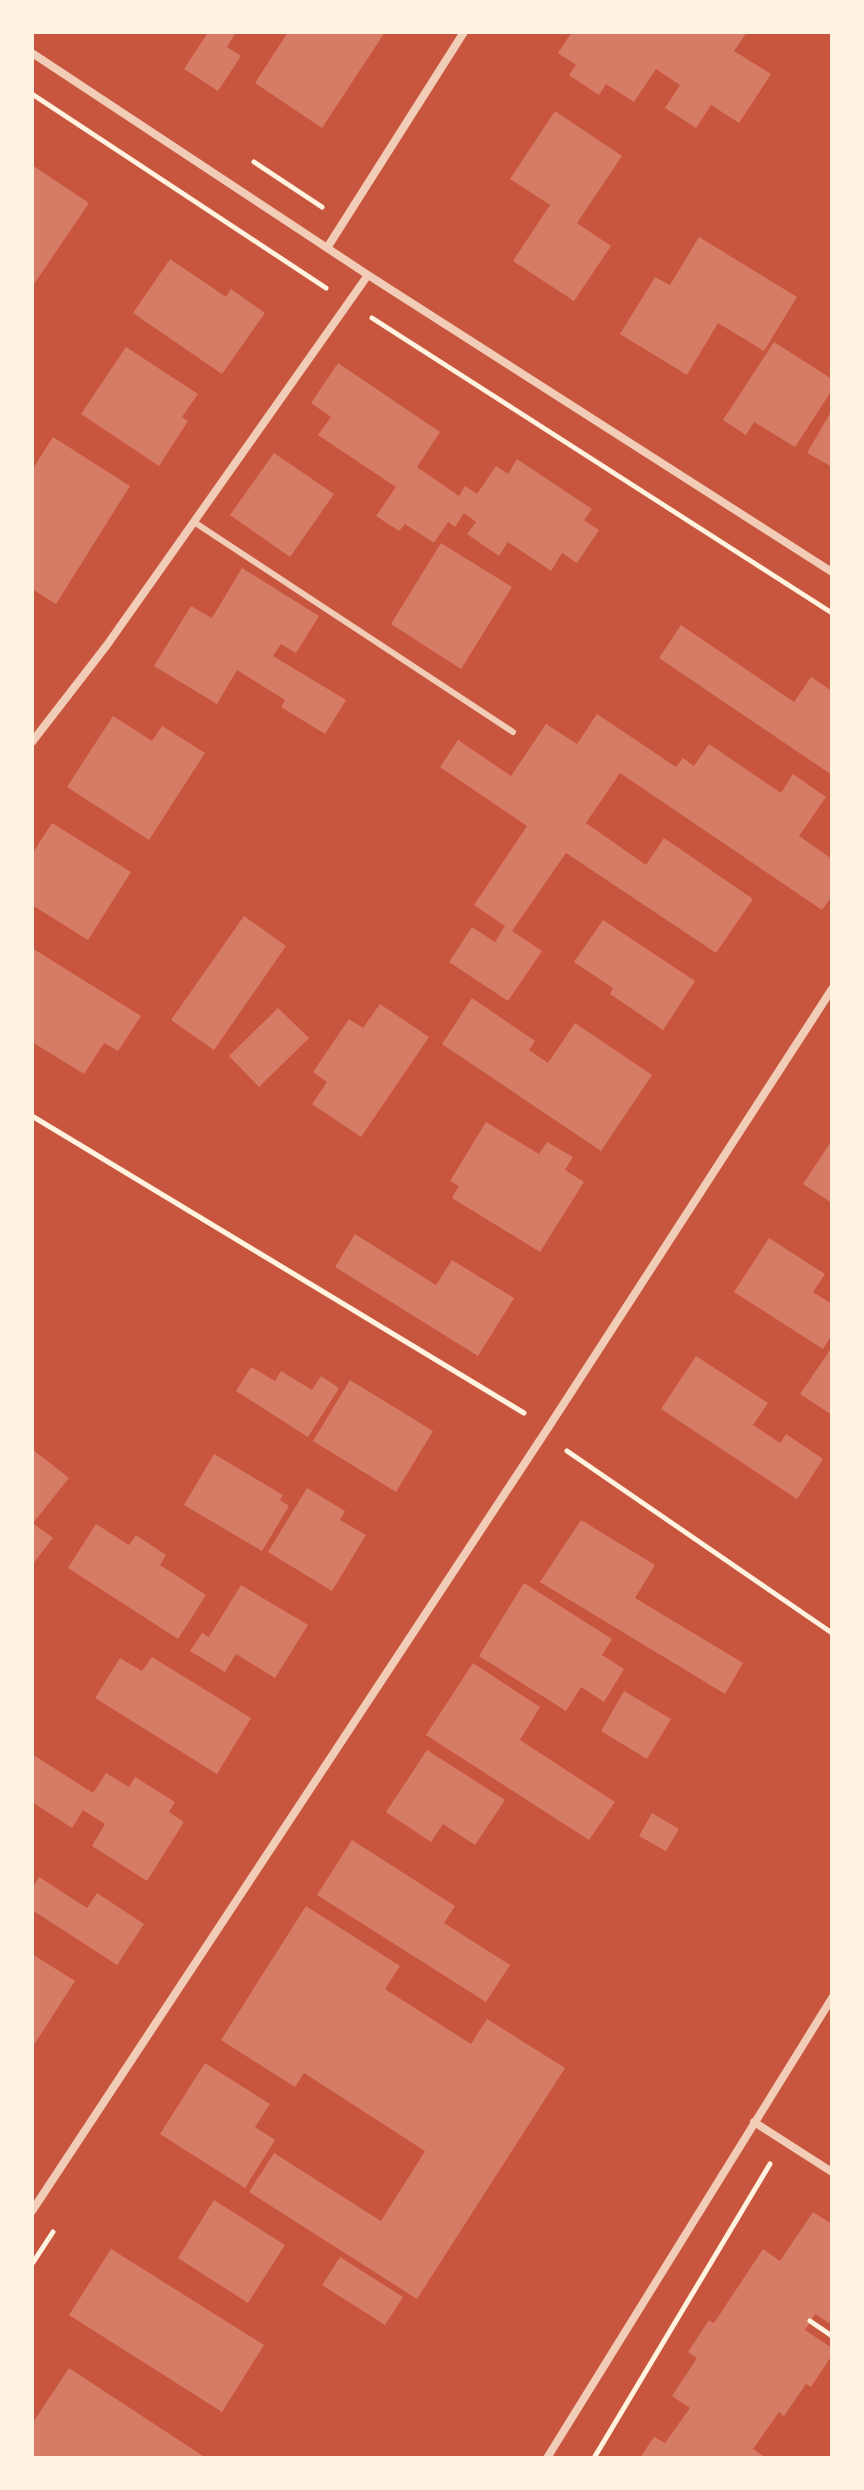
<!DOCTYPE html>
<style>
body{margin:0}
#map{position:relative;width:864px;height:2490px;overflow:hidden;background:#c8553d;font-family:"Fira Sans Condensed",sans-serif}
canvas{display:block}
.frame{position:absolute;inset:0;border:34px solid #fff3e0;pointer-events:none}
</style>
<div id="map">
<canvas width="864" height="2490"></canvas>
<div class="frame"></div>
</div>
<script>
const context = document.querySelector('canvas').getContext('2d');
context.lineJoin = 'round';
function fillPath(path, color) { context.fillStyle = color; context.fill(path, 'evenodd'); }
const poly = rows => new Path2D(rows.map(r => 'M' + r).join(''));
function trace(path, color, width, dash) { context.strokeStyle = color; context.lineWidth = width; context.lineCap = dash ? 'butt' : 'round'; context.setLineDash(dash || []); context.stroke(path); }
const building = poly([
 [203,32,236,32,227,47,241,56,218,91,184,69,207,34],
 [288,32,385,32,322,128,255,83],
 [572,32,747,32,734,51,771,74,739,123,711,105,696,128,665,108,680,85,656,69,634,102,606,84,599,95,569,75,576,65,558,53],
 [555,111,622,156,577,223,611,246,574,301,513,261,550,205,510,179],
 [32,165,89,203,32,287],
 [699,237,797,297,764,351,718,323,687,375,620,334,655,277,670,285],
 [170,259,226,297,231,289,265,313,222,374,133,313],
 [774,342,832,379,832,390,795,447,754,422,746,435,723,420],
 [126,347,198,394,182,417,188,421,159,466,81,414],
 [338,363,440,432,417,467,459,496,465,486,477,494,496,466,508,474,517,459,592,509,584,520,599,530,577,563,562,553,551,571,508,542,499,556,467,534,476,522,464,513,455,527,448,522,434,543,405,524,399,531,376,516,396,487,318,435,331,417,311,403],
 [832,410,832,467,807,453],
 [53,437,130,486,56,604,32,589,32,470],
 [274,453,334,494,290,557,230,515],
 [441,543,512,587,461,669,391,624],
 [242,568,319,616,296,653,281,644,273,656,346,700,325,734,281,707,285,700,237,670,217,704,154,666,191,606,212,618],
 [681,625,794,702,811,677,832,691,832,775,659,658],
 [597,714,676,767,683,758,694,766,709,744,781,793,793,774,826,797,799,836,832,859,832,896,822,910,620,773,586,823,646,865,664,838,753,899,716,953,566,853,512,931,542,951,508,1001,449,962,472,927,495,942,505,926,474,905,527,826,440,767,458,740,511,776,546,724,577,744],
 [113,716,152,741,162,726,205,753,149,840,67,787],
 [52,823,131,872,88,940,32,905,32,854],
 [244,916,286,946,214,1050,171,1020],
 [603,920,695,981,663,1030,610,994,613,988,574,962],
 [32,948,141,1016,118,1051,104,1043,84,1074,32,1042],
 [472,998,535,1041,529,1050,548,1063,575,1023,652,1075,601,1151,442,1044],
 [380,1004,429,1037,361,1137,312,1104,327,1082,313,1072,349,1019,363,1028],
 [278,1008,309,1038,259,1087,229,1056],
 [486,1122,539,1154,547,1142,573,1157,565,1170,584,1182,540,1252,452,1198,459,1186,450,1181],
 [832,1140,832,1203,803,1184],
 [355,1234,436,1285,452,1260,514,1298,478,1356,335,1267],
 [769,1238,825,1274,813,1292,832,1304,832,1335,823,1349,734,1292],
 [832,1347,832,1415,800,1394],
 [696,1356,768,1403,753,1425,780,1443,786,1434,823,1459,797,1499,661,1409],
 [251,1367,275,1381,281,1371,312,1390,321,1376,339,1388,308,1437,236,1391],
 [350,1380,433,1431,396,1492,313,1441],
 [32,1449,69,1478,33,1523,53,1538,32,1565],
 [214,1454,283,1495,280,1500,289,1506,262,1551,184,1505],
 [307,1488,345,1511,340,1520,366,1535,332,1591,268,1552],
 [581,1520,655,1565,635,1598,743,1663,725,1694,540,1582],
 [96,1524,129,1545,136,1535,166,1555,160,1565,206,1595,178,1639,68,1568],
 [524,1583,612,1639,602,1655,624,1669,604,1702,581,1687,566,1711,479,1656],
 [241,1585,308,1625,275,1678,236,1654,225,1672,190,1651,202,1633,209,1637],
 [152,1657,251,1718,217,1774,95,1698,120,1658,142,1671],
 [473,1663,540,1707,520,1740,615,1802,589,1840,426,1735],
 [624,1691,671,1719,647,1759,601,1731],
 [427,1750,505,1800,475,1845,443,1824,431,1842,386,1812],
 [32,1754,93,1793,106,1773,129,1787,135,1777,175,1802,169,1812,184,1822,147,1881,92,1846,105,1824,83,1810,72,1828,32,1802],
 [652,1813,679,1829,666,1851,639,1836],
 [352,1840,455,1906,444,1923,510,1965,486,2002,317,1895],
 [39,1877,87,1908,97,1893,144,1924,117,1965,32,1910,32,1889],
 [306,1906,400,1966,385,1989,471,2044,487,2019,565,2068,417,2299,249,2192,274,2153,381,2221,425,2151,304,2073,295,2087,221,2040],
 [32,1954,75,1981,32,2048],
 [205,2063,270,2104,255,2127,275,2140,245,2188,160,2134],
 [214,2200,285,2245,248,2303,178,2258],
 [813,2212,832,2224,832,2325,815,2314,805,2330,832,2348,832,2355,811,2387,806,2384,784,2416,779,2412,753,2449,766,2458,640,2458,654,2437,665,2443,690,2408,672,2396,697,2358,688,2352,709,2320,714,2323,763,2249,780,2261],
 [111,2249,264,2345,222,2412,69,2315],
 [340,2257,403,2297,385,2325,322,2285],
 [69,2368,206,2458,32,2458,32,2424]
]);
const path = poly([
 [32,94,326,288],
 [254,162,322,207],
 [372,318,832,613],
 [32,1116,524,1413],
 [567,1451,832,1633],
 [32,2264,53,2232],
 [810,2321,832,2336],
 [594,2458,770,2164]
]);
const service = poly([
 [194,522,513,732]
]);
const minor = poly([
 [32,53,368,275,832,572],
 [327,248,464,32],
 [32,742,107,645,368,275],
 [754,2122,832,2172],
 [32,2211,548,1428,832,989],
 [547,2458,832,1998]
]);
fillPath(building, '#d67c66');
trace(path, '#fff3e0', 5);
trace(service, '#f1ccb7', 6);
trace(minor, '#f1ccb7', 8);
</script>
